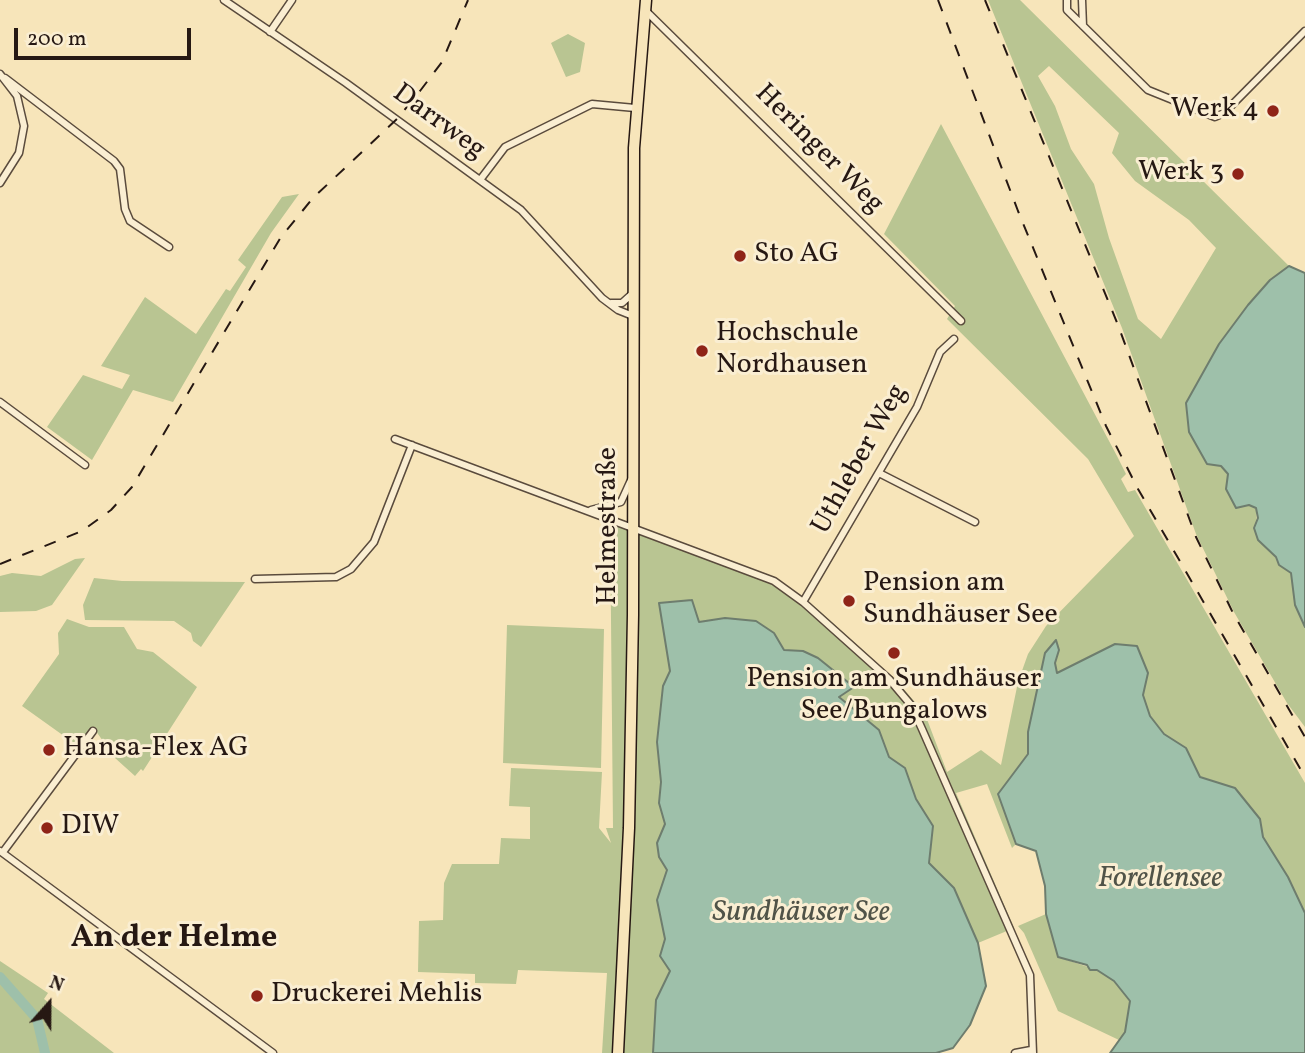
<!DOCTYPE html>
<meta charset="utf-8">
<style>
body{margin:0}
#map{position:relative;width:1305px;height:1053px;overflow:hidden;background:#f7e5ba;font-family:Vollkorn,serif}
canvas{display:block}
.north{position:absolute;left:14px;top:969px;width:70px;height:70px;-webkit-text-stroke:5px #faeed2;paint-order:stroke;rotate:21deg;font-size:19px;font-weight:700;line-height:28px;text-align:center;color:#261813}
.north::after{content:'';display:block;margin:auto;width:24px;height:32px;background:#261813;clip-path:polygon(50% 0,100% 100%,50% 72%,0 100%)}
.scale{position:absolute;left:14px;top:28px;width:177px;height:32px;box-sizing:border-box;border:4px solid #261813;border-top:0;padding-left:9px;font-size:21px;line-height:24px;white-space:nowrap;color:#261813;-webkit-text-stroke:5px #faeed2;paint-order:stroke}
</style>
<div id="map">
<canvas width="1305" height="1053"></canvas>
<div class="north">N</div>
<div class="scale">200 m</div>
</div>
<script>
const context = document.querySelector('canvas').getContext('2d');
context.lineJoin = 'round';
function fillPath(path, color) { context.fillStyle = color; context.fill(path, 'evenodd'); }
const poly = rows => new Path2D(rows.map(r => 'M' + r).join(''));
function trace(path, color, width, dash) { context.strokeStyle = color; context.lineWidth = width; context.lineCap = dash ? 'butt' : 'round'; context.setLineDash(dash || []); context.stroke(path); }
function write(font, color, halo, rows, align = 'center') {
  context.font = font + ' Vollkorn,serif'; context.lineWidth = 6; context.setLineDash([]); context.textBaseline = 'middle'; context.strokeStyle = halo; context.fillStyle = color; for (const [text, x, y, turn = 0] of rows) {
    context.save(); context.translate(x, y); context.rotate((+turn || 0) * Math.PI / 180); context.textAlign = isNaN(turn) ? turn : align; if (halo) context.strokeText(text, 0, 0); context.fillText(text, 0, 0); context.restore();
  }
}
const green = poly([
 [988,0,1020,0,1289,266,1270,280,1248,305,1219,344,1189,432,1207,464,1221,466,1228,475,1226,489,1256,508,1258,540,1276,557,1279,565,1292,573,1295,605,1305,627,1305,727,1287,703,1234,612,1196,534,1122,328],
 [1049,66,1119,133,1112,153,1135,181,1189,220,1216,248,1161,339,1138,319,1109,238,1094,184,1071,149,1055,106,1038,76],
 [568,34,585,43,580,72,566,77,551,43],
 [941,124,1117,456,1126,474,1121,479,1128,492,1135,490,1305,783,1305,913,1288,877,1263,837,1260,819,1235,788,1200,777,1186,748,1164,734,1150,716,1143,695,1148,673,1114,644,1056,673,1055,663,1059,650,1045,653,1028,732,1029,754,998,794,1016,844,1012,848,987,784,956,793,1014,928,978,943,954,888,929,863,933,826,916,799,905,768,889,757,879,730,839,697,853,687,803,651,784,650,774,633,725,618,698,622,659,603,670,671,663,686,657,742,661,782,659,803,665,824,657,843,659,857,667,870,657,900,665,939,660,956,670,971,656,1000,653,1053,602,1053,607,973,518,970,516,984,475,983,475,974,418,972,419,921,443,920,444,883,452,864,499,864,501,838,530,839,530,807,509,806,511,768,602,772,599,828,611,843,606,828,613,828,610,515,780,581,815,607,896,680,925,714,947,772,981,750,1001,765,1018,682,1028,654,1046,626,1134,536,1088,459,947,319,955,306,884,234],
 [299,194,271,233,173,402,133,390,92,460,47,427,83,375,122,389,130,375,101,366,145,297,196,334,226,289,230,291,246,267,238,260,282,197],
 [85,558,52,605,36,611,0,612,0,576,12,573,41,576,75,559],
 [94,578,122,581,245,582,201,647,193,641,191,633,174,621,85,620,83,605],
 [67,619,89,627,124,627,137,649,153,652,197,687,143,771,141,769,135,776,115,758,93,727,78,746,22,706,59,654,58,633],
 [507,625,604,629,601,768,503,763],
 [1046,914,1058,957,1097,970,1114,980,1130,1001,1125,1032,1119,1040,1058,1011,1024,933,1018,926],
 [0,961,48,993,44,999,114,1053,0,1053]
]);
const water = poly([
 [1289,266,1305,273,1305,627,1295,605,1291,573,1279,565,1276,557,1258,540,1254,528,1258,518,1256,508,1249,505,1236,508,1226,489,1228,474,1221,466,1207,464,1189,432,1186,403,1219,344,1248,305,1270,280,1289,266],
 [692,600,699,622,725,618,756,621,774,633,784,650,803,651,818,658,854,687,839,697,879,730,889,757,905,768,916,799,933,826,929,863,954,888,978,943,986,986,970,1025,953,1048,936,1053,653,1053,656,1000,670,971,660,956,665,939,657,900,667,870,659,857,657,843,665,824,659,803,661,782,657,742,663,686,670,671,659,603,692,600],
 [1056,640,1059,650,1055,663,1057,673,1115,644,1137,646,1148,673,1143,695,1150,716,1164,734,1186,748,1200,777,1235,788,1260,819,1263,837,1288,877,1305,913,1305,1053,1110,1053,1125,1032,1130,1001,1114,981,1097,970,1090,970,1087,965,1058,957,1046,914,1045,886,1036,851,1016,844,998,794,1028,754,1028,732,1045,653,1056,640]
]);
const river = poly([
 [0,977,37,1019,45,1053]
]);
const street = poly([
 [224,0,346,83,521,210,602,298,618,310,633,316],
 [1067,0,1067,10,1148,90,1215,117,1224,113,1305,31],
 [1082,0,1083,26],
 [646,11,961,321],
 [270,32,292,0],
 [0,74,17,96,24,126,19,153,0,183],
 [5,78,114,161,120,169,125,209,130,221,169,247],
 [480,180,505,147,592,104,635,108],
 [611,303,622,303,632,294],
 [0,402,85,465],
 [395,439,774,581,803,602,889,679,911,705,922,729,1030,975,1033,1053],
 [879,473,975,522],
 [591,510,621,502,631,480],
 [255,579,336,577,351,569,374,542,412,445],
 [803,602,917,407,940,352,954,339],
 [0,851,273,1053],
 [3,852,93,731],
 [1015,1053,1031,1050]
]);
const primary = poly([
 [618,1053,629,828,633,615,634,148,646,0]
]);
const rail = poly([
 [938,0,1018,211,1106,426,1138,489,1305,777],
 [985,0,1118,325,1196,537,1233,613,1305,737],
 [0,564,82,531,111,510,132,487,281,237,313,198,397,119,420,91,442,62,468,0]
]);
const markers = [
 [1273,111,7,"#8f2418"],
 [1238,174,7,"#8f2418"],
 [740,256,7,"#8f2418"],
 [702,351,7,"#8f2418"],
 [849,601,7,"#8f2418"],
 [894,653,7,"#8f2418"],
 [49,750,7,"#8f2418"],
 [47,828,7,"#8f2418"],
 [257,996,7,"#8f2418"]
];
const poiNames = [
 ["Werk 4",1259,111,"right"],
 ["Werk 3",1224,174,"right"],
 ["Sto AG",754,256],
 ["Hochschule",716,335],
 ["Nordhausen",716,367],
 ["Pension am",863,585],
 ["Sundhäuser See",863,617],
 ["Pension am Sundhäuser",894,681,"center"],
 ["See/Bungalows",894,713,"center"],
 ["Hansa-Flex AG",63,750],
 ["DIW",61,828],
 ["Druckerei Mehlis",271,996]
];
const streetNames = [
 ["Darrweg",438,123,36],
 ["Heringer Weg",818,150,45],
 ["Uthleber Weg",861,460,-61],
 ["Helmestraße",610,526,-90]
];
const waterNames = [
 ["Forellensee",1160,880],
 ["Sundhäuser See",801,914]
];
const quarterNames = [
 ["An der Helme",174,940]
];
fillPath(green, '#b9c592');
fillPath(water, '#9ec0aa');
trace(water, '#6e7d6e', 2);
trace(river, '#9ec0aa', 10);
trace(street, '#5a4b3d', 9);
trace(primary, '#261813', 13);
trace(street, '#faeed2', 6);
trace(primary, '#f7e5ba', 10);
trace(rail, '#261813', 2, [12, 12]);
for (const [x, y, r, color] of markers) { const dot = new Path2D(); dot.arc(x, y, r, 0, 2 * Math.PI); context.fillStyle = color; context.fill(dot); trace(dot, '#faeed2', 2.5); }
write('28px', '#261813', '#faeed2', poiNames, 'left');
write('28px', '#261813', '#faeed2', streetNames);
write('italic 30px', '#505348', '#faeed2', waterNames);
write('bold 32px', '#261813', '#faeed2', quarterNames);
</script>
